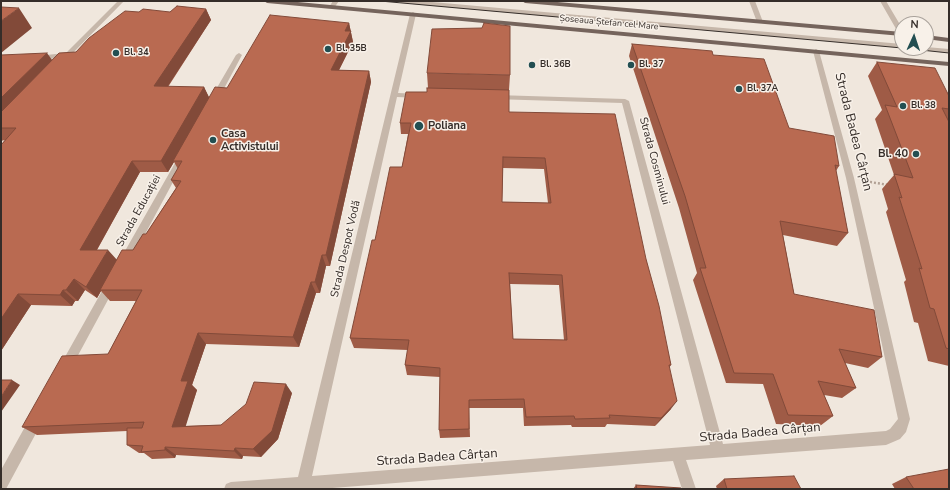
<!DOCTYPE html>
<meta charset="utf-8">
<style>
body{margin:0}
#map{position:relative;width:950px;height:490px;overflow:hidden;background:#f0e7dd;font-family:"Nunito Sans",sans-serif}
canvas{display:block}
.frame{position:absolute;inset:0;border:2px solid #352d29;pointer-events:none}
.north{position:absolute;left:894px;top:16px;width:40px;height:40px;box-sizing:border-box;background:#f8f1e9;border:1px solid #aaa39c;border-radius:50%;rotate:3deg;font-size:11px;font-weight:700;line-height:16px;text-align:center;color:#352d29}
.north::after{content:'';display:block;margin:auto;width:14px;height:18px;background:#234f52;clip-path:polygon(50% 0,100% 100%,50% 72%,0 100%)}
</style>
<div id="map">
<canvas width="950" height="490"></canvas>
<div class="frame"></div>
<div class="north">N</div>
</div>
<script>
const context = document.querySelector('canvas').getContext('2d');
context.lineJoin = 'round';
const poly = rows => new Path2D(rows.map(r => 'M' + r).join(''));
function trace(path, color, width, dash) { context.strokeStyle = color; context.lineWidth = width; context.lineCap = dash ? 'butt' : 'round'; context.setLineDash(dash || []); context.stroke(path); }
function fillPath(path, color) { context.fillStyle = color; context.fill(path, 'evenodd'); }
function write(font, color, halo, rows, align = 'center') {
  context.font = font + ' "Nunito Sans",sans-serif'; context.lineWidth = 3; context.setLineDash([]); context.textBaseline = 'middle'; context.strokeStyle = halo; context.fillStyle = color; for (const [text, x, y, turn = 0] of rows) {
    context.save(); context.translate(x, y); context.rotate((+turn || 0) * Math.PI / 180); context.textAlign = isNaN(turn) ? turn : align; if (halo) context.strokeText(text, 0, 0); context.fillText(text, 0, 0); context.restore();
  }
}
const path = poly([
 [870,182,889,185]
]);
const lane = poly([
 [398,1,421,1,902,44,902,48,401,3,398,1],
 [749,1,755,1,763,22,762,23,757,22,749,1],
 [880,1,886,1,902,28,902,36,899,34,880,1],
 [926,47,949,49,949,53,920,50,917,48,926,48,926,47]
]);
const street = poly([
 [118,1,124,1,64,62,58,61,61,58,36,60,33,58,36,56,66,53,118,1],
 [333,1,339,1,334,8,330,8,329,7,333,1],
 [413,12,416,14,398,93,420,94,424,96,420,98,397,97,312,476,710,445,622,103,493,99,492,97,496,95,625,99,629,101,723,444,886,431,890,429,898,419,846,178,813,51,816,49,819,51,854,178,910,419,906,432,900,439,886,445,686,460,696,489,682,489,673,461,320,489,224,489,226,484,231,482,298,477,410,14,413,12],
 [239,53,242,55,219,98,218,100,212,100,211,98,236,55,239,53],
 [183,153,187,156,129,264,121,264,120,261,121,258,179,156,183,153],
 [111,281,115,282,116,285,69,372,65,374,61,372,59,368,61,364,107,282,111,281],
 [36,414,41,416,42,420,41,424,6,489,1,489,1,470,31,416,36,414]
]);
const primary = poly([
 [264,1,287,1,949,62,949,66,267,3,264,1],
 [522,1,546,1,902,32,902,36,525,3,522,1],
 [926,35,949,38,949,42,926,39,926,35]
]);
const tram = poly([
 [380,1,902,48],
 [902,48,949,53]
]);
const wall = poly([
 [206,9,211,20,168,87,204,87,209,98,349,23,353,42,339,70,369,71,371,82,330,266,326,266,320,293,316,293,299,347,206,344,192,385,197,390,185,426,221,425,292,393,278,439,261,457,243,456,242,459,176,455,175,458,152,459,144,453,139,453,127,445,127,431,37,435,22,427,108,354,136,301,110,301,101,291,97,298,85,290,78,301,75,301,72,306,31,305,1,351,1,145,5,140,1,141,1,55,52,60,76,52,139,12,170,12],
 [174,162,178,169,171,180,176,188,146,234,133,250,117,260,97,250,140,172,168,172],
 [632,44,713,55,789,128,839,166,836,171,848,233,837,246,783,235,794,294,882,357,868,368,845,363,856,388,842,398,824,395,833,416,820,426,776,424,763,384,726,383,693,280,697,273,679,208,629,56],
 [877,62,949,96,949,119,948,120,949,122,949,366,928,361,918,323,914,322,904,282,906,280,886,212,888,209,882,189,894,175,875,119,882,110,868,76],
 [427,73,510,75,509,90,509,112,646,259,671,365,669,368,671,409,655,426,607,424,605,427,572,427,571,425,524,426,523,408,469,408,470,437,440,438,439,430,440,377,407,375,405,365,408,350,354,348,350,338,375,240,402,167,408,134,401,134,400,123,427,92,428,88],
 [503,168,544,169,548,203,502,202],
 [510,284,559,285,564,340,513,339],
 [906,477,949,489,895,489,892,484],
 [724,479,801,489,717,489,716,486],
 [636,485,682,489,633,489]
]);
const shadedWall = poly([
 [19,8,32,28,1,53,1,21],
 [206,9,211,20,160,98,154,86],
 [349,23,353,42,333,82,331,70,345,31],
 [47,53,55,64,1,120,1,98],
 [369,71,371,82,330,266,326,255],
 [204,87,210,99,173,161,174,162,168,172,161,161],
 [132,161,140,172,90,262,80,250],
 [108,250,118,261,100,290,101,291,97,298,86,287],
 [322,255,326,266,320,293,315,282],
 [74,279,85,290,78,301,66,290],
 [311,282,316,293,299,347,293,337],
 [63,290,75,301,72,306,60,295],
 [18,294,31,305,1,351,1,319],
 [198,333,206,344,192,385,197,390,183,435,172,427,181,381],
 [12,380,20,385,1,412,1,397],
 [286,384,292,393,278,439,261,457,253,449],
 [677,401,671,409,655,426,661,418],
 [165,447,176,455,175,458,165,450],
 [235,448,243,456,242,459,234,451]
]);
const building = poly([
 [177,6,206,9,154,86,204,87,161,161,132,161,80,250,108,250,86,287,74,279,66,290,63,290,60,295,18,294,1,319,1,145,16,128,1,128,1,112,59,53,76,52,89,38,125,11,139,12,143,9,170,12,177,6],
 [1,7,19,8,1,21,1,7],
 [270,15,349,23,345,31,351,31,331,70,369,71,326,255,322,255,315,282,311,282,293,337,198,333,181,381,188,381,172,427,221,425,246,404,254,382,286,384,272,431,253,449,235,448,234,451,165,447,165,450,141,452,143,446,127,445,127,428,142,428,144,422,22,427,62,356,108,354,142,290,100,290,122,250,133,250,143,234,146,234,181,181,171,180,182,161,173,161,215,87,227,88,270,15],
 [484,23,510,26,510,75,427,73,432,29,482,28,484,23],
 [632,44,712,51,713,55,764,59,789,128,834,136,839,166,835,165,848,233,780,221,794,294,874,310,882,357,839,349,856,388,818,381,833,416,788,415,773,374,734,373,700,268,706,268,685,196,632,44],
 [47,53,1,98,1,55,47,53],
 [877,62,935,68,949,96,949,109,942,108,949,122,949,349,946,348,934,309,930,308,919,268,922,269,899,197,902,198,894,174,913,178,885,105,897,107,877,62],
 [427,88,509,90,509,112,615,114,646,259,659,306,671,365,669,365,677,401,661,418,609,415,610,418,575,419,574,416,526,417,524,399,469,400,469,429,439,430,440,368,405,365,409,340,350,338,372,240,375,240,390,167,402,167,411,123,400,123,406,92,427,92,427,88],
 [503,157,545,158,551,203,502,202,503,157],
 [509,273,562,275,567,340,513,339,509,273],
 [1,380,12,380,1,397,1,380],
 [949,469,949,489,914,489,906,477,949,469],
 [794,476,801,489,727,489,724,479,794,476],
 [636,485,681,488,682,489,637,489,636,485]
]);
const markers = [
 [328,49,4,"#234f52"],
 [116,53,4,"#234f52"],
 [532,65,4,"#234f52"],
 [631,65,4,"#234f52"],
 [739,89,4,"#234f52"],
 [903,106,4,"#234f52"],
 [419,126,5,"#234f52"],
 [213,140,4,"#234f52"],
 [916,154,4,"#234f52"]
];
const farStreetnames = [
 ["Șoseaua Ștefan cel Mare",609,23,5]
];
const farPoinames = [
 ["Bl. 35B",336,49],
 ["Bl. 34",124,53],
 ["Bl. 36B",540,65],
 ["Bl. 37",639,65],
 ["Bl. 37A",747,89],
 ["Bl. 38",911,106]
];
const poiNames = [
 ["Poliana",428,126],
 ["Casa",221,134],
 ["Activistului",221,147],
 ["Bl. 40",908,154,"right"]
];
const streetNames = [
 ["Strada Cosminului",654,161,75],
 ["Strada Educației",139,211,-61],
 ["Strada Despot Vodă",346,249,-77]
];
const nearStreetnames = [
 ["Strada Badea Cârțan",853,132,76],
 ["Strada Badea Cârțan",760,433,-5],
 ["Strada Badea Cârțan",437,458,-4]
];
trace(path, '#b2a195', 2.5, [2, 2]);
fillPath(lane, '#c6b7aa');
fillPath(street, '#c6b7aa');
fillPath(primary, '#75645c');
trace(tram, '#352d29', 1);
fillPath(wall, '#9f5b46');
fillPath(shadedWall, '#824a39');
fillPath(building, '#b96a51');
trace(building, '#824a39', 1);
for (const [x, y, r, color] of markers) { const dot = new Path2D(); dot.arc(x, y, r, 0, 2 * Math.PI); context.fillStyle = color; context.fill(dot); trace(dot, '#f8f1e9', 1.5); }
write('9px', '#352d29', '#f8f1e9', farStreetnames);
write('bold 9px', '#352d29', '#f8f1e9', farPoinames, 'left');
write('bold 11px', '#352d29', '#f8f1e9', poiNames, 'left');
write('11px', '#352d29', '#f8f1e9', streetNames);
write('13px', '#352d29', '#f8f1e9', nearStreetnames);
</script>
